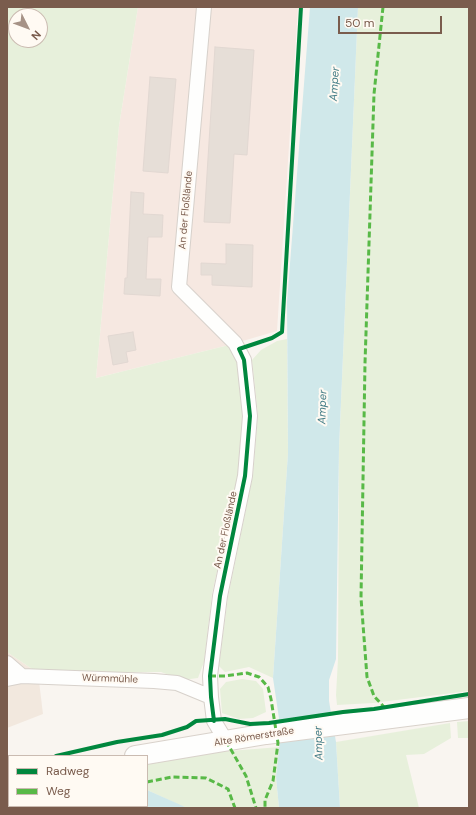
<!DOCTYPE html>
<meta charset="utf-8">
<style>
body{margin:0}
#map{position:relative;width:476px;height:815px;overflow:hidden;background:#f9f5f0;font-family:"DM Sans",sans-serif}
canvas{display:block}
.frame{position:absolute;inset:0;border:8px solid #7a5c4d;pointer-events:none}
.legend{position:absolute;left:8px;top:755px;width:140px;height:52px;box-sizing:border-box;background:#fffaf3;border:1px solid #cabbb1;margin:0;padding:5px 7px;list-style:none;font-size:12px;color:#7a5c4d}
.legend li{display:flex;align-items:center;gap:8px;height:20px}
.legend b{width:20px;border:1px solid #cabbb1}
.north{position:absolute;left:8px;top:8px;width:40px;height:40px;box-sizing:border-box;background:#fffaf3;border:1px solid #cabbb1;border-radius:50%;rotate:132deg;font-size:11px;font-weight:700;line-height:16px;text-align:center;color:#7a5c4d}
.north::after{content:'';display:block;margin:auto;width:14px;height:18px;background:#a69286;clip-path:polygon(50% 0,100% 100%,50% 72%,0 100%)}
.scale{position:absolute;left:338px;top:16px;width:104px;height:18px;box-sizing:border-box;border:2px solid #7a5c4d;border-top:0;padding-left:5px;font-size:12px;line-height:14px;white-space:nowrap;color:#7a5c4d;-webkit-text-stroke:3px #fffaf3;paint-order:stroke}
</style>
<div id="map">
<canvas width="476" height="815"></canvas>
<div class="frame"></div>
<ul class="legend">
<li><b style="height:5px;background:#00873e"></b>Radweg</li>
<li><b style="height:5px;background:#58b947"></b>Weg</li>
</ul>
<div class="north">N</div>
<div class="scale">50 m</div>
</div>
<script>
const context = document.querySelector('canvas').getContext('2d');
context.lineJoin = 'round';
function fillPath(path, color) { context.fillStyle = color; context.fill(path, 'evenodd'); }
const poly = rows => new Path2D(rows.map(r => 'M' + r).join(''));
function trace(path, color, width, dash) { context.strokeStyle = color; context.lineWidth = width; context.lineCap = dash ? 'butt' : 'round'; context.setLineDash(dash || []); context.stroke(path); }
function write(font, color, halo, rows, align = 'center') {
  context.font = font + ' "DM Sans",sans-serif'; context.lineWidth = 4; context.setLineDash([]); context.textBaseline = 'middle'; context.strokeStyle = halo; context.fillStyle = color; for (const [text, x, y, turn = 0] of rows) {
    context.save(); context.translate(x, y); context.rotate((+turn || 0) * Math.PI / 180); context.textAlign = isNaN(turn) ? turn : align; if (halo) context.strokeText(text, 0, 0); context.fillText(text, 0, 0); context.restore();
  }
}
const residential = poly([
 [7,652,38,673,43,714,7,728]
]);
const commercial = poly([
 [138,7,298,7,277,331,229,345,96,378,119,126]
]);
const green = poly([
 [7,7,138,7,119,126,96,378,229,345,237,362,244,416,238,476,212,594,204,662,198,678,182,680,161,672,38,673,7,652],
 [16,16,40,16,40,40,16,40],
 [358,7,469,7,469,691,373,703,337,705,336,695,338,659,339,448],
 [287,339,288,453,273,678,249,667,225,672,219,666,228,597,253,475,258,415,252,360,261,350,277,341],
 [242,679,256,681,263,689,266,712,253,718,239,719,222,713,220,689,226,682],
 [469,721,469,738,458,738,457,722],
 [450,723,451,738,424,754,406,755,419,808,340,808,336,742],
 [280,747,276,777,279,808,186,808,147,790,147,764,191,754],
 [9,801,9,806,143,806,143,808,7,808,7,802]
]);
const water = poly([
 [310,7,358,7,339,448,336,659,329,680,329,701,336,742,340,808,279,808,276,777,281,732,273,678,288,453,287,302],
 [147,790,183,806,186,808,143,808,143,806,147,806]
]);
const building = poly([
 [215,47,254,50,247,155,234,154,230,223,204,222,215,47],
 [150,77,176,79,168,173,143,171,150,77],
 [131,192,144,193,143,214,163,215,162,237,148,237,146,279,161,279,160,296,124,294,125,278,127,278,131,192],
 [226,244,253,245,252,287,212,285,212,275,201,275,201,263,226,264,226,244],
 [133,332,136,350,126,352,128,362,113,365,108,336,133,332]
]);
const street = poly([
 [204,7,179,287,235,343,244,360,250,416,245,476,220,596,210,676,211,697,214,721,226,741],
 [7,663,22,676],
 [7,679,22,676,154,681,177,683,211,697]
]);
const secondary = poly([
 [135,756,266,734,469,708],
 [7,789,9,788]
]);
const quiet = poly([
 [383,7,374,94,365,363,361,598,367,677,374,696,384,707],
 [210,676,225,676,247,673,259,677,268,687,271,699,278,743,273,781,265,800,265,808],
 [226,741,246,776,256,808],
 [7,772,9,771],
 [147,782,172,777,206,778,228,789,235,808],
 [25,808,34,806]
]);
const cycleway = poly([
 [214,721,211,697,210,676,220,596,245,476,250,416,244,360,239,349,272,338,282,332,301,7],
 [56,756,117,742,162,735,187,727,196,721,225,719,250,724,269,723,343,712,374,709,469,694]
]);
const streetNames = [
 ["An der Floßlände",186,210,-85],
 ["An der Floßlände",226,530,-78],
 ["Würmmühle",110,679,2],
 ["Alte Römerstraße",254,737,-9]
];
const waterNames = [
 ["Amper",335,84,-86],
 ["Amper",323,407,-88],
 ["Amper",319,743,-92]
];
fillPath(residential, '#f2e8de');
fillPath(commercial, '#f6e8e1');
fillPath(green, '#e7f0db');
fillPath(water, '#d0e8ea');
fillPath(building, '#e6ded7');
trace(building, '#e2d8d2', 1);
trace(street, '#d7d1cb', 16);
trace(secondary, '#d9d2cb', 22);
trace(street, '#fefefd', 14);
trace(secondary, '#fefefd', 20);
trace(quiet, '#58b947', 3, [6, 3]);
trace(cycleway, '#00873e', 4);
write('10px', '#7a5c4d', '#fffaf3', streetNames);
write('italic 11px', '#437c86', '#fffaf3', waterNames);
</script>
